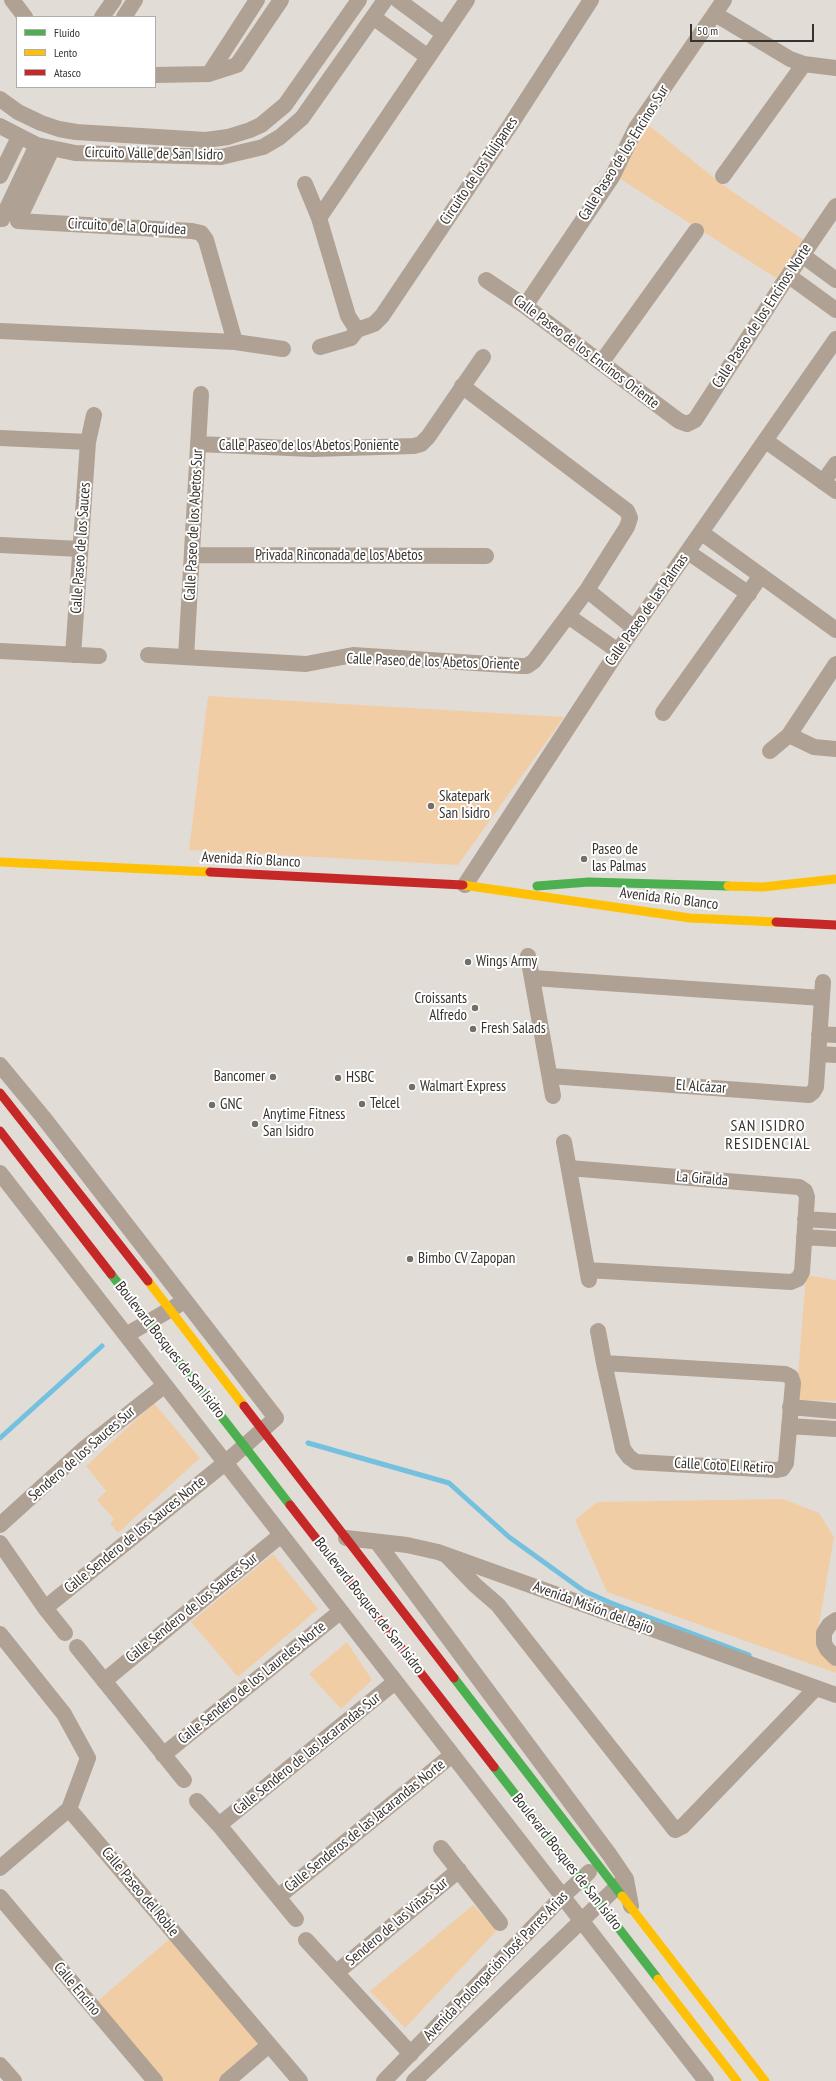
<!DOCTYPE html>
<meta charset="utf-8">
<style>
body{margin:0}
#map{position:relative;width:836px;height:2081px;overflow:hidden;background:#e2dcd7;font-family:"PT Sans Narrow",sans-serif}
canvas{display:block}
.legend{position:absolute;left:16px;top:16px;width:140px;height:72px;box-sizing:border-box;background:#fff;border:1px solid #afadab;margin:0;padding:5px 7px;list-style:none;font-size:12px;color:#36322e}
.legend li{display:flex;align-items:center;gap:8px;height:20px}
.legend b{width:20px;border:1px solid #afadab}
.scale{position:absolute;left:690px;top:24px;width:124px;height:18px;box-sizing:border-box;border:2px solid #36322e;border-top:0;padding-left:5px;font-size:12px;line-height:14px;white-space:nowrap;color:#36322e;-webkit-text-stroke:3px #fff;paint-order:stroke}
</style>
<div id="map">
<canvas width="836" height="2081"></canvas>
<ul class="legend">
<li><b style="height:5px;background:#4caf50"></b>Fluido</li>
<li><b style="height:5px;background:#ffc107"></b>Lento</li>
<li><b style="height:5px;background:#c62828"></b>Atasco</li>
</ul>
<div class="scale">50 m</div>
</div>
<script>
const context = document.querySelector('canvas').getContext('2d');
context.lineJoin = 'round';
function fillPath(path, color) { context.fillStyle = color; context.fill(path, 'evenodd'); }
const poly = rows => new Path2D(rows.map(r => 'M' + r).join(''));
function trace(path, color, width, dash) { context.strokeStyle = color; context.lineWidth = width; context.lineCap = dash ? 'butt' : 'round'; context.setLineDash(dash || []); context.stroke(path); }
function write(font, color, halo, rows, align = 'center') {
  context.font = font + ' "PT Sans Narrow",sans-serif'; context.lineWidth = 4; context.setLineDash([]); context.textBaseline = 'middle'; context.strokeStyle = halo; context.fillStyle = color; for (const [text, x, y, turn = 0] of rows) {
    context.save(); context.translate(x, y); context.rotate((+turn || 0) * Math.PI / 180); context.textAlign = isNaN(turn) ? turn : align; if (halo) context.strokeText(text, 0, 0); context.fillText(text, 0, 0); context.restore();
  }
}
const green = poly([
 [639,122,651,127,723,185,805,241,776,278,614,175],
 [208,696,564,717,458,865,189,850],
 [806,1275,836,1280,836,1401,796,1400],
 [154,1403,200,1458,118,1533,110,1523,114,1519,97,1500,106,1491,86,1466],
 [783,1499,819,1513,834,1537,816,1642,836,1661,836,1673,607,1592,575,1520,597,1502],
 [273,1554,318,1609,238,1677,191,1622],
 [347,1642,372,1680,341,1709,309,1674],
 [473,1905,497,1930,405,2028,370,1991],
 [174,1935,262,2042,221,2081,154,2081,92,2006]
]);
const stream = poly([
 [0,1438,102,1346],
 [308,1443,449,1483,509,1537,584,1591,611,1603,749,1655]
]);
const street = poly([
 [12,0,25,17],
 [398,0,444,34],
 [715,14,790,59,804,64,836,68],
 [102,17,114,0],
 [124,17,135,0],
 [373,17,428,57],
 [209,74,257,0],
 [155,75,209,74,237,65,281,0],
 [0,99,18,112,41,123,59,129,76,132,206,140,228,137,250,130,261,125,285,105,359,0],
 [0,126,37,145,75,153,221,157,263,147,280,137,302,118,385,0],
 [0,176,19,137],
 [723,176,804,64],
 [305,184,319,218,348,316,357,330,374,324,382,316,511,124,591,0],
 [319,218,467,0],
 [0,219,2,219,37,145],
 [802,255,836,280],
 [789,276,836,310],
 [486,280,525,306,679,421,687,424,695,420,782,285,836,206],
 [525,306,612,177,636,128,724,0],
 [0,331,235,342,206,240,201,233,192,231,18,221,52,149],
 [235,342,283,349],
 [320,347,351,338,357,330],
 [601,363,696,231],
 [0,438,88,442],
 [766,441,836,491],
 [198,444,312,449,414,446,421,444,428,437,483,357],
 [823,482,836,464],
 [702,533,836,630],
 [0,545,80,549],
 [688,552,749,594],
 [192,555,486,556],
 [587,590,634,628],
 [568,616,618,651],
 [0,651,99,656],
 [73,655,88,442,94,415],
 [148,655,306,664,353,655,521,666,527,666,534,661,587,590,627,527,630,518,627,511,462,386],
 [186,657,201,394],
 [663,713,760,577],
 [789,735,814,747,836,749],
 [770,751,789,735,836,664],
 [465,885,618,651,836,339],
 [528,956,553,1096],
 [533,978,822,998],
 [819,1034,836,1035],
 [818,1054,836,1055],
 [0,1065,43,1117,276,1418,225,1463,45,1608],
 [550,1076,809,1095,813,1092,816,1087,823,982],
 [564,1142,589,1280],
 [569,1168,799,1187,805,1191,807,1197,802,1272,798,1279,791,1282,587,1270],
 [0,1173,706,2081],
 [805,1219,836,1221],
 [804,1237,836,1239],
 [598,1331,604,1363,623,1449,629,1457,636,1462,777,1470,782,1469,786,1463,793,1383,791,1377,785,1374,604,1363],
 [126,1335,178,1305],
 [790,1407,836,1411],
 [789,1426,836,1429],
 [0,1525,85,1448,165,1385],
 [346,1538,407,1545,438,1552,836,1695],
 [377,1542,609,1854,626,1879,631,1906],
 [0,1543,45,1608,65,1633],
 [447,1556,475,1585,498,1605,675,1830,683,1826,816,1688],
 [836,1620,829,1625,824,1633,824,1643,827,1649,836,1658],
 [0,1634,64,1714,88,1758,69,1809,0,1868],
 [77,1647,184,1780],
 [104,1681,281,1535],
 [163,1755,340,1612],
 [197,1801,219,1825,296,1919],
 [69,1809,300,2081],
 [219,1825,395,1682],
 [441,1848,500,1923],
 [0,1897,155,2081],
 [278,1897,452,1755],
 [306,1940,411,2054],
 [336,1973,459,1870],
 [0,2065,14,2081],
 [227,2081,269,2045],
 [384,2081,562,1897,589,1872],
 [414,2081,624,1880]
]);
const fast = poly([
 [537,886,589,882,728,886],
 [111,1274,290,1505],
 [454,1678,622,1896],
 [494,1767,658,1979]
]);
const slow = poly([
 [0,862,210,872],
 [463,885,690,918,776,922],
 [728,886,763,887,836,879],
 [148,1281,244,1406],
 [622,1896,765,2081],
 [658,1979,737,2081]
]);
const jam = poly([
 [210,872,463,885],
 [776,922,836,925],
 [0,1093,148,1281],
 [0,1131,111,1274],
 [244,1406,454,1678],
 [290,1505,494,1767]
]);
const markers = [
 [431,806,4,"#726e69"],
 [584,859,4,"#726e69"],
 [468,962,4,"#726e69"],
 [475,1008,4,"#726e69"],
 [473,1029,4,"#726e69"],
 [273,1077,4,"#726e69"],
 [338,1078,4,"#726e69"],
 [412,1087,4,"#726e69"],
 [362,1104,4,"#726e69"],
 [212,1105,4,"#726e69"],
 [255,1124,4,"#726e69"],
 [410,1259,4,"#726e69"]
];
const streetNames = [
 ["Calle Paseo de los Encinos Sur",624,153,-58],
 ["Circuito Valle de San Isidro",154,154,1],
 ["Circuito de los Tulipanes",479,171,-56],
 ["Circuito de la Orquídea",127,227,3],
 ["Calle Paseo de los Encinos Norte",762,316,-57],
 ["Calle Paseo de los Encinos Oriente",586,352,37],
 ["Calle Paseo de los Abetos Poniente",309,446],
 ["Calle Paseo de los Abetos Sur",194,525,-87],
 ["Calle Paseo de los Sauces",81,548,-86],
 ["Privada Rinconada de los Abetos",339,556],
 ["Calle Paseo de las Palmas",647,610,-55],
 ["Calle Paseo de los Abetos Oriente",433,662,2],
 ["Avenida Río Blanco",251,860,3],
 ["Avenida Río Blanco",669,899,7],
 ["El Alcázar",701,1087,4],
 ["La Giralda",702,1179,5],
 ["Boulevard Bosques de San Isidro",170,1350,52],
 ["Sendero de los Sauces Sur",82,1454,-41],
 ["Calle Coto El Retiro",724,1466,3],
 ["Calle Sendero de los Sauces Norte",135,1535,-39],
 ["Boulevard Bosques de San Isidro",369,1606,52],
 ["Calle Sendero de los Sauces Sur",192,1608,-39],
 ["Avenida Misión del Bajío",593,1608,20],
 ["Calle Sendero de los Laureles Norte",252,1683,-39],
 ["Calle Sendero de las Jacarandas Sur",307,1754,-39],
 ["Calle Senderos de las Jacarandas Norte",365,1826,-39],
 ["Boulevard Bosques de San Isidro",567,1862,52],
 ["Calle Paseo del Roble",140,1892,50],
 ["Sendero de las Viñas Sur",397,1922,-40],
 ["Avenida Prolongación José Parres Arias",496,1966,-46],
 ["Calle Encino",77,1989,50]
];
const poiNames = [
 ["Skatepark",439,797],
 ["San Isidro",439,814],
 ["Paseo de",592,850],
 ["las Palmas",592,867],
 ["Wings Army",476,962],
 ["Croissants",467,999,"right"],
 ["Alfredo",467,1016,"right"],
 ["Fresh Salads",481,1029],
 ["Bancomer",265,1077,"right"],
 ["HSBC",346,1078],
 ["Walmart Express",420,1087],
 ["Telcel",370,1104],
 ["GNC",220,1105],
 ["Anytime Fitness",263,1115],
 ["San Isidro",263,1132],
 ["Bimbo CV Zapopan",418,1259]
];
const neighbourhoodNames = [
 ["SAN ISIDRO",768,1126],
 ["RESIDENCIAL",768,1144]
];
fillPath(green, '#f1cda6');
trace(stream, '#74c0df', 5);
trace(street, '#afa193', 16);
trace(fast, '#4caf50', 9);
trace(slow, '#ffc107', 9);
trace(jam, '#c62828', 9);
for (const [x, y, r, color] of markers) { const dot = new Path2D(); dot.arc(x, y, r, 0, 2 * Math.PI); context.fillStyle = color; context.fill(dot); trace(dot, '#fff', 1.5); }
write('15px', '#36322e', '#fff', streetNames);
write('15px', '#36322e', '#fff', poiNames, 'left');
context.letterSpacing = '1px';
write('16px', '#36322e', '#fff', neighbourhoodNames);
context.letterSpacing = '0px';
</script>
